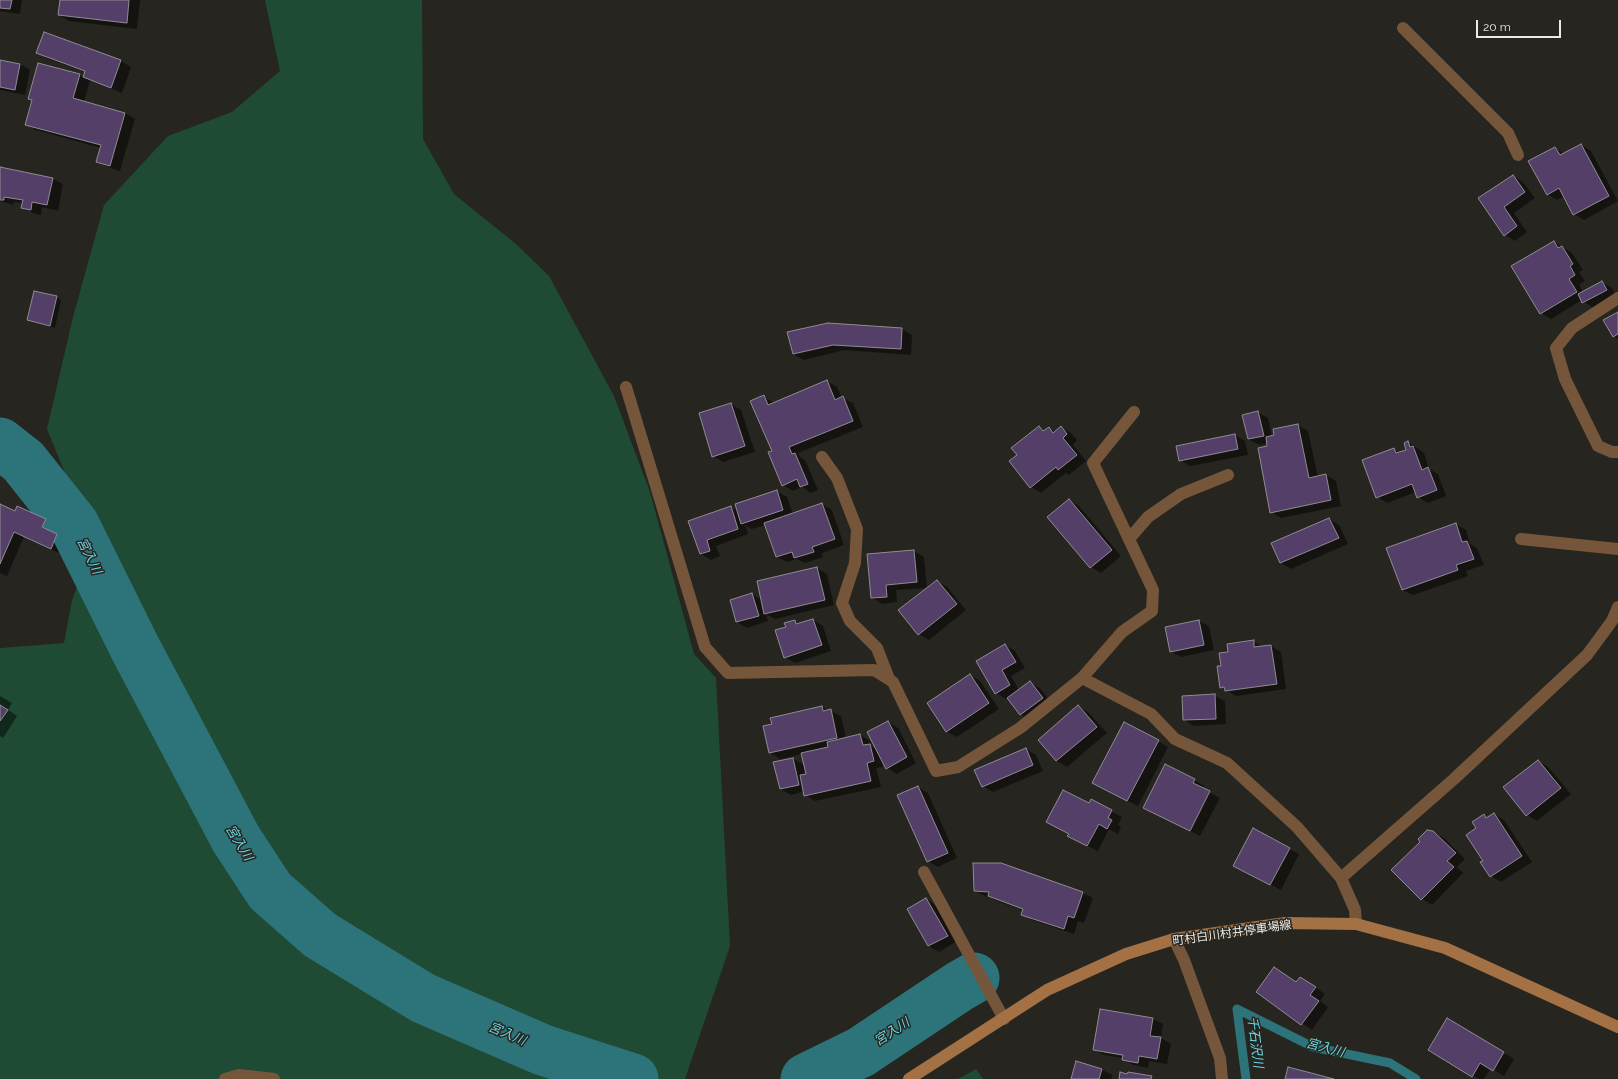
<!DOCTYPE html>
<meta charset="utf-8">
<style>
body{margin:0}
#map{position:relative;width:1618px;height:1079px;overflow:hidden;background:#27251f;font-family:Raleway,sans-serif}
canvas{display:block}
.scale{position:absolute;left:1476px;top:20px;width:85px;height:18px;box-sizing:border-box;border:2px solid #eceae7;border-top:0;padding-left:5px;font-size:12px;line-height:14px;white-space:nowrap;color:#eceae7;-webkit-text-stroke:3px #27251f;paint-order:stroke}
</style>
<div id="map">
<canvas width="1618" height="1079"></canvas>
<div class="scale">20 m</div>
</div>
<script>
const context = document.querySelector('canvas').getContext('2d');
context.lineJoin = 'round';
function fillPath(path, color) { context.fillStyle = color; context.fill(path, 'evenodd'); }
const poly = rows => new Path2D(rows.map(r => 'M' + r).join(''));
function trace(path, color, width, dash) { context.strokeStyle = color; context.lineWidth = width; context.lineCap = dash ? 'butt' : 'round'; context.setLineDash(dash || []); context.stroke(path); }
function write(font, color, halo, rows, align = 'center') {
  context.font = font + ' Raleway,"Noto Sans JP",sans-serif'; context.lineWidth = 3; context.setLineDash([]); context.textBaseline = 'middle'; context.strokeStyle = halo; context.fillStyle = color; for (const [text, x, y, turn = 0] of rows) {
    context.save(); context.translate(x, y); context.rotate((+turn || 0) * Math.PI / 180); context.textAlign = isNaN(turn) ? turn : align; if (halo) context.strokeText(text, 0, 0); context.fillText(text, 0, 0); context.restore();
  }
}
const green = poly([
 [265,0,422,0,423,139,454,194,516,244,549,276,614,396,650,492,694,654,716,678,730,946,685,1079,0,1079,0,648,64,643,72,600,94,544,47,429,73,317,104,205,168,136,232,112,280,71],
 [976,1069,983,1079,958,1079]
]);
const shadow = poly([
 [0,0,22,0,20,14,0,11],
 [61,0,140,0,137,29,69,21,59,15],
 [44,34,121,61,131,67,122,93,90,80,84,102,125,113,135,119,120,171,108,167,98,162,101,148,36,130,26,124,33,100,29,98,80,75,84,78,86,72,48,59,38,53],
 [0,61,20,64,30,70,25,95,0,90],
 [1581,145,1591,151,1618,201,1584,220,1574,214,1565,196,1557,200,1547,194,1555,148,1565,154],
 [0,168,53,179,63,184,58,211,42,207,41,215,33,213,23,207,23,203,14,202,14,205,0,201],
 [1513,176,1523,182,1535,198,1514,213,1527,232,1515,241,1505,235,1480,199],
 [1554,242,1572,253,1583,270,1579,272,1585,281,1579,284,1583,292,1602,282,1612,288,1616,296,1593,308,1582,300,1551,319,1541,313],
 [57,297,61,300,55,328,33,322,28,320],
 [1618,313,1618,339,1614,336],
 [828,324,902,329,912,335,911,355,844,350,804,360,793,354],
 [827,381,837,387,842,398,853,403,863,427,798,453,800,457,805,460,818,490,811,493,802,487,793,491,783,485,773,452,763,396,774,403],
 [731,404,741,410,755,452,723,462,713,456,700,414],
 [1258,412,1268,418,1272,437,1298,425,1308,431,1318,477,1326,475,1336,481,1341,506,1281,518,1271,512,1268,443,1259,445,1248,439],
 [1039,427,1046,431,1049,428,1056,432,1061,427,1071,433,1077,440,1073,445,1086,461,1069,475,1066,473,1041,493,1031,487,1010,461,1018,455],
 [1235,435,1245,441,1248,455,1190,466,1180,460],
 [1408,442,1424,453,1429,469,1438,474,1446,496,1428,503,1418,497,1416,492,1387,503,1377,497,1394,449,1400,453,1407,450],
 [777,491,787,497,793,514,822,504,832,510,844,545,822,553,823,557,805,563,797,559,787,562,777,557,765,525,752,529,745,525,748,534,716,546,720,556,711,560,701,554,689,522,731,507,739,512],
 [1069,500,1079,506,1121,556,1101,573,1091,567],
 [0,505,41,532,46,520,56,526,52,533,67,540,61,554,24,537,7,576,0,573],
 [1329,519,1339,525,1348,544,1291,569,1281,563,1273,543],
 [1455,524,1466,530,1470,544,1477,548,1484,565,1466,571,1468,576,1413,595,1402,590],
 [914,551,924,557,927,588,896,590,897,602,882,604,872,598],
 [817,568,827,574,834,605,775,619,766,614,768,621,747,628,737,622,731,600,752,594,762,600],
 [937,581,947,587,966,610,929,640,919,634],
 [813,620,823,626,831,651,795,663,785,657,787,628,795,621,801,624],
 [1199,621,1209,626,1214,650,1181,657,1170,651,1166,627],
 [1253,641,1263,647,1271,646,1281,652,1286,689,1236,696,1221,687,1222,667,1229,653],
 [1005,645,1015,651,1025,668,1011,676,1019,690,1030,683,1040,688,1052,704,1030,720,1020,714,1008,698,1006,699,996,693],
 [970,675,980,681,999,709,957,737,947,732,928,704],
 [1214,695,1225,701,1226,724,1194,726,1184,720],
 [0,696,12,703,8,710,17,716,3,738,0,736],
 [822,707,841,716,846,738,860,735,870,741,871,746,877,749,888,722,898,728,916,763,897,774,887,768,882,760,883,767,876,768,881,787,815,801,805,795,805,791,791,795,780,789,774,763,793,759,805,765,802,754,780,759,770,753,764,727],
 [1078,707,1088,712,1107,733,1067,767,1057,761,1039,740],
 [1158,741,1168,747,1138,806,1104,789],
 [1026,749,1036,755,1043,771,993,792,983,786],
 [1538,761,1548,767,1571,794,1537,821,1527,815],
 [1194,780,1204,786,1203,789,1220,798,1200,836,1154,813],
 [918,787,928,793,957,858,938,867,928,861],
 [1091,801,1122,817,1118,825,1121,827,1118,834,1109,829,1098,851,1078,841],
 [1494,814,1504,820,1532,862,1501,882,1491,876,1477,829,1484,815,1488,818],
 [1433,832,1444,838,1465,859,1457,867,1463,873,1432,905,1422,899,1393,870],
 [1289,849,1299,854,1281,890,1245,871],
 [975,891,1083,893,1093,898,1084,923,1078,921,1074,934,1032,920,1022,914,1023,910,999,902,990,897,985,896],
 [999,899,1028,909,1027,911,999,901],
 [926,899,936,905,957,941,939,952,929,946,908,909],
 [1274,968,1297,983,1311,984,1325,994,1320,1001,1328,1007,1312,1030,1257,992],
 [1101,1010,1153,1019,1163,1024,1161,1038,1171,1044,1167,1064,1149,1061,1148,1068,1133,1065,1123,1058,1104,1055,1094,1050],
 [1104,1051,1128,1055,1128,1057,1104,1053],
 [1447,1019,1514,1059,1504,1076,1491,1068,1484,1079,1479,1079,1429,1049],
 [1101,1069,1112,1075,1111,1079,1072,1079]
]);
const stream = poly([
 [1237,1009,1313,1047,1390,1063,1416,1079],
 [1237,1009,1246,1079]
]);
const river = poly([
 [0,443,23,461,74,525,135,648,236,839,270,891,320,935,423,998,543,1050,633,1079],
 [806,1079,861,1052,960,986,974,978]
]);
const building = poly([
 [0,0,12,0,10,9,0,8,0,0],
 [60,0,129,0,127,23,58,15,60,0],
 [44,32,121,60,111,88,83,77,85,71,36,53,44,32],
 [0,60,20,64,15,90,0,87,0,60],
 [38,63,80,74,73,98,125,113,110,166,96,162,101,145,25,125,32,100,28,99,38,63],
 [1581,144,1609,196,1573,215,1559,188,1547,195,1528,161,1555,147,1560,155,1581,144],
 [0,167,53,178,47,205,32,202,31,210,21,208,23,200,4,197,4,200,0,200,0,167],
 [1513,175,1525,192,1504,207,1517,226,1504,236,1478,198,1513,175],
 [1554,241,1558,248,1562,246,1573,264,1570,266,1575,275,1569,279,1577,292,1540,314,1511,266,1554,241],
 [1602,281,1607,290,1582,303,1578,294,1602,281],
 [34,291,57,296,50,326,27,320,34,291],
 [1618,312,1618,334,1613,337,1603,320,1618,312],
 [828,323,902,328,901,349,833,345,793,354,787,332,828,323],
 [827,380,835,400,843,396,853,421,789,447,792,454,795,453,808,484,800,487,797,479,782,486,768,452,772,451,750,401,764,395,768,405,827,380],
 [731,403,745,446,712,457,699,413,731,403],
 [1258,411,1264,436,1248,439,1242,415,1258,411],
 [1298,424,1309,478,1326,474,1331,500,1270,513,1258,448,1267,446,1266,437,1274,435,1273,429,1298,424],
 [1039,426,1043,431,1049,427,1053,433,1061,426,1067,434,1063,438,1077,455,1058,470,1056,467,1030,488,1009,461,1017,455,1011,448,1039,426],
 [1235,434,1238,449,1179,461,1176,446,1235,434],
 [1408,441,1410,447,1413,446,1422,470,1428,467,1437,490,1417,498,1412,484,1376,498,1362,460,1394,448,1396,453,1406,450,1404,443,1408,441],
 [777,490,783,510,741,524,735,504,777,490],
 [1069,499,1112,550,1090,568,1047,517,1069,499],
 [822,503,835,539,812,547,814,552,794,558,792,552,776,557,764,523,822,503],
 [0,504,15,511,17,506,46,519,42,527,57,534,51,549,14,532,0,564,0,504],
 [731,506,738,529,707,540,710,551,700,554,688,521,731,506],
 [1329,518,1339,538,1280,563,1271,543,1329,518],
 [1456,523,1462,542,1467,541,1474,559,1456,565,1458,570,1402,590,1386,548,1456,523],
 [914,550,917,582,886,585,887,597,871,598,867,554,914,550],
 [817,567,825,600,764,614,757,581,817,567],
 [937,580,957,604,918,635,898,610,937,580],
 [752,593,759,616,736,622,730,600,752,593],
 [813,619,822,645,784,658,775,630,786,627,784,623,795,620,796,624,813,619],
 [1199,620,1204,645,1170,652,1165,627,1199,620],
 [1254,640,1254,647,1271,645,1277,684,1225,691,1224,687,1220,688,1217,666,1221,666,1219,653,1228,652,1227,644,1254,640],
 [1005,644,1016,662,1002,670,1010,685,995,694,976,661,1005,644],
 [970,674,989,703,946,732,927,703,970,674],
 [1030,681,1043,698,1020,715,1007,698,1030,681],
 [1215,694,1216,719,1183,720,1182,696,1215,694],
 [0,705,8,710,0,721,0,705],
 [1078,705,1097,727,1056,761,1038,740,1078,705],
 [822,706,823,711,831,709,837,738,769,753,763,726,772,724,770,718,822,706],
 [888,721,907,757,886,769,867,732,888,721],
 [1124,722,1159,740,1127,801,1092,783,1124,722],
 [860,734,863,745,870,744,874,761,867,763,871,781,804,796,800,775,806,774,801,753,828,747,827,742,860,734],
 [1026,748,1033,765,982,787,974,770,1026,748],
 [793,758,799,785,780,789,773,762,793,758],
 [1538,760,1561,788,1526,816,1503,787,1538,760],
 [1165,764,1195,779,1193,783,1210,791,1190,831,1143,808,1165,764],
 [918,786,948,853,927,862,897,795,918,786],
 [1063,790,1089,803,1091,799,1112,810,1108,818,1112,820,1107,829,1099,824,1087,846,1067,836,1069,834,1046,822,1063,790],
 [1494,813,1522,856,1490,877,1480,862,1483,861,1466,835,1476,828,1472,822,1484,814,1486,818,1494,813],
 [1253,828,1290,848,1270,885,1233,866,1253,828],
 [1427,830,1433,831,1456,853,1447,861,1454,867,1421,900,1391,870,1420,842,1418,839,1427,830],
 [973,863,1001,863,1083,892,1074,918,1068,916,1064,929,1021,915,1023,909,988,896,989,892,974,891,973,863],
 [926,898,948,936,928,946,907,909,926,898],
 [1274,967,1296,982,1300,977,1316,987,1310,995,1319,1001,1301,1025,1256,992,1274,967],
 [1100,1009,1153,1018,1150,1036,1161,1037,1157,1059,1139,1056,1138,1063,1122,1060,1123,1055,1093,1050,1100,1009],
 [1447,1018,1504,1052,1493,1071,1480,1063,1472,1077,1428,1050,1447,1018],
 [1076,1061,1102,1069,1099,1079,1071,1079,1076,1061],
 [1288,1067,1334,1079,1285,1079,1288,1067],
 [1120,1072,1127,1074,1128,1072,1152,1076,1151,1079,1119,1079,1120,1072]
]);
const lane = poly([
 [1403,28,1508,133,1518,155]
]);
const street = poly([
 [1618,298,1572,328,1556,348,1565,379,1598,446,1612,452,1618,452],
 [626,387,705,647,728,673,874,670,893,682,936,771,958,767,1020,728,1082,678,1122,632,1152,611,1153,590,1093,463,1134,412],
 [822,457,837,478,857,529,855,563,842,603,850,621,877,648,889,679],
 [1129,539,1148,517,1181,494,1228,475],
 [1521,539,1618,549],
 [1082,678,1151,714,1175,739,1227,763,1297,827,1341,878,1355,910,1356,924],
 [924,872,1004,1019],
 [1341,878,1454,779,1587,655,1612,621,1618,607],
 [1174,939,1184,960,1220,1058,1222,1079],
 [225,1079,239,1075,274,1079]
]);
const secondary = poly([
 [909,1079,1047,990,1126,954,1174,939,1285,923,1356,924,1445,948,1618,1027]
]);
const streetNames = [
 ["町村白川村井停車場線",1232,933,-8]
];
const waterNames = [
 ["宮入川",89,556,64],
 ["宮入川",239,843,59],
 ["宮入川",892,1032,-33],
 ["宮入川",507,1034,23],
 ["千石沢川",1255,1042,83],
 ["宮入川",1325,1048,15]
];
fillPath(green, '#1f4b34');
fillPath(shadow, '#0007');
trace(stream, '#2d737a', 9);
trace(river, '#2d737a', 51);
fillPath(building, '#533f67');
trace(building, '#8f8c93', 1);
trace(lane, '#75563a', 12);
trace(street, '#75563a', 12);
trace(secondary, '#a37143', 12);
write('12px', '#eceae7', '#27251f', streetNames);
write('italic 13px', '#6ad5e0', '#27251f', waterNames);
</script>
